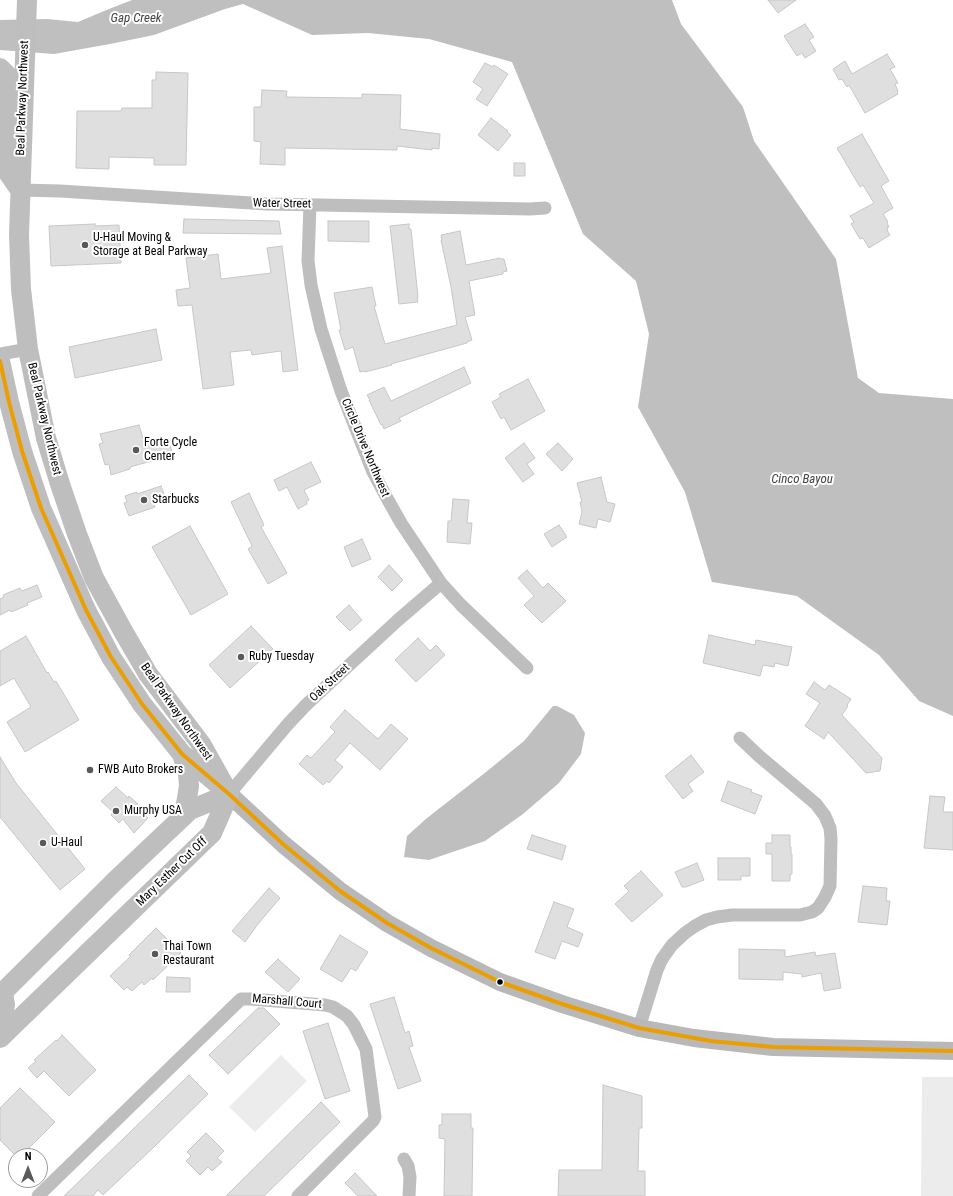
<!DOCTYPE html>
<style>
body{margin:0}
#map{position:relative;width:953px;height:1196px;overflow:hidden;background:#fff;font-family:"Roboto Condensed",sans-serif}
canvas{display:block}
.north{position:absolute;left:8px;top:1148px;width:40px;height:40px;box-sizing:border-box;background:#fff;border:1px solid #999;border-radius:50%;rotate:0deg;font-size:11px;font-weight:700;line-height:16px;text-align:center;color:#000}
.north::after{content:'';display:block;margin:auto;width:14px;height:18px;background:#595959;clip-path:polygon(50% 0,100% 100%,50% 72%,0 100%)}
</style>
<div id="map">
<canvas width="953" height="1196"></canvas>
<div class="north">N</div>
</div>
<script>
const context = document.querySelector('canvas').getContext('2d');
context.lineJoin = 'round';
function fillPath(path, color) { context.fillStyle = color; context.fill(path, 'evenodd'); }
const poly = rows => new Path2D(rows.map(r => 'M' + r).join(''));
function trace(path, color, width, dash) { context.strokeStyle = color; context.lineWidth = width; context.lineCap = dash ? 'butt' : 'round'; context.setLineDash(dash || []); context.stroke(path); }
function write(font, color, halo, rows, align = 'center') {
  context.font = font + ' "Roboto Condensed",sans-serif'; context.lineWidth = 4; context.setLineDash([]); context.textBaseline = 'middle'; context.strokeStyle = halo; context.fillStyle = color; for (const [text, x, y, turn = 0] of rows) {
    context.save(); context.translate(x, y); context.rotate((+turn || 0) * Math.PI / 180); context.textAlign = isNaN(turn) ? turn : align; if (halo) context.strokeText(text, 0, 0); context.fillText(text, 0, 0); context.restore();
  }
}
const green = poly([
 [281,1055,307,1081,255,1132,229,1107],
 [922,1077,953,1077,953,1196,921,1196]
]);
const water = poly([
 [132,0,672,0,681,24,743,107,754,141,836,259,858,378,879,393,953,399,953,716,919,701,879,655,797,596,712,582,685,492,638,407,649,334,636,281,583,234,512,62,429,39,368,33,312,35,243,4,225,9,154,35,110,44,54,54,0,50,0,20,47,19,78,22,104,11],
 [553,706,557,706,574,715,585,733,581,754,559,783,523,814,485,841,429,860,404,857,407,836,427,818,486,772,524,741]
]);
const building = poly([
 [768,0,796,0,778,13,768,0],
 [805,24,814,37,809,40,816,51,805,58,802,53,797,56,784,36,805,24],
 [887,54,895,67,890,69,898,83,895,84,898,91,897,91,898,94,865,113,849,85,847,87,842,79,839,80,833,69,845,61,852,74,887,54],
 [485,63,493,67,494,65,508,74,487,106,476,99,483,89,473,82,485,63],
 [156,72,188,73,186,165,154,165,154,158,109,157,109,169,76,168,77,111,121,111,122,108,152,108,152,80,156,80,156,72],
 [262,90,287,91,286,97,362,98,362,94,401,95,400,129,440,134,439,149,432,148,432,150,397,146,397,150,285,148,285,165,260,164,261,142,254,141,254,107,261,107,262,90],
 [491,118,508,131,507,132,511,135,498,151,478,135,491,118],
 [862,134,889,181,881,186,893,208,883,214,888,222,887,223,889,227,887,227,888,229,887,230,890,235,869,248,863,238,860,239,851,224,854,222,850,216,874,203,863,185,860,187,837,148,862,134],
 [514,163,525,163,525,176,514,176,514,163],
 [184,219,279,221,281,234,183,233,184,219],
 [328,221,369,221,369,242,328,241,328,221],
 [95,224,95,226,119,225,121,263,51,266,49,226,95,224],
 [409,224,409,229,411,229,418,297,417,297,418,302,399,304,390,226,409,224],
 [460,231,466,265,500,258,500,259,504,259,507,271,503,272,503,274,469,281,475,315,465,317,472,340,467,342,467,343,391,364,392,365,365,372,365,371,360,372,353,347,345,350,339,330,341,330,334,293,372,287,376,306,374,306,385,344,457,325,451,287,441,240,442,240,441,235,460,231],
 [282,246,298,370,283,372,281,351,252,355,251,350,230,352,234,385,203,389,192,305,178,306,176,290,190,288,186,258,218,254,221,279,271,273,267,248,282,246],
 [156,329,162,360,75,378,69,347,156,329],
 [464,367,471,383,399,418,401,421,384,429,382,424,381,425,369,400,370,400,367,395,384,387,391,401,464,367],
 [528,379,545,411,511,430,504,417,501,419,492,402,501,397,499,394,528,379],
 [139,425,145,445,168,439,173,455,130,467,130,469,111,475,109,464,105,465,99,444,103,443,100,434,139,425],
 [524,443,535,458,527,464,534,474,523,482,505,458,524,443],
 [558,443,573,459,562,471,546,454,558,443],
 [311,462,321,482,304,490,309,500,306,502,307,504,298,509,287,487,279,491,274,480,311,462],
 [601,477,607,502,615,504,610,522,598,519,596,528,579,524,582,512,580,502,582,502,577,483,601,477],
 [161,486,166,499,154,503,155,507,129,516,124,503,127,502,125,496,137,492,137,494,161,486],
 [249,493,264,525,261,527,287,573,268,584,248,549,252,546,231,502,249,493],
 [453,499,469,500,467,523,472,523,470,544,447,542,448,521,451,521,453,499],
 [559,525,567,537,552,547,544,534,559,525],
 [190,526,228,594,191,615,152,547,190,526],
 [362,539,371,559,352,567,344,547,362,539],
 [389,565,403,580,392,591,378,577,389,565],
 [527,570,543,588,548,583,566,601,542,623,524,605,534,596,518,578,527,570],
 [37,585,42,597,27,603,28,605,11,612,10,610,0,615,0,599,4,597,3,595,20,588,22,591,37,585],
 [349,605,362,620,350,631,336,617,349,605],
 [251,626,273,649,230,688,209,665,251,626],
 [709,635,755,645,756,640,792,647,788,666,775,663,774,667,763,665,760,676,703,663,709,635],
 [26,636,47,673,48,672,54,682,56,681,79,720,25,752,7,722,31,707,14,678,0,686,0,651,26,636],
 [418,638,430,651,436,645,445,655,416,682,395,660,418,638],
 [814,682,825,690,829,685,851,699,847,705,848,706,842,715,882,758,880,771,866,773,828,732,824,739,805,726,820,703,806,694,814,682],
 [345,710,378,739,391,724,408,739,380,770,350,743,335,760,343,767,329,783,327,781,323,785,299,764,307,755,311,758,335,732,330,727,345,710],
 [691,755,704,772,688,784,693,791,683,799,665,776,691,755],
 [0,757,16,783,85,869,60,890,0,817,0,757],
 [728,781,752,790,751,792,762,796,755,814,721,801,728,781],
 [116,787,128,798,129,796,138,804,135,806,148,818,134,833,123,819,119,823,111,815,113,812,101,801,116,787],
 [930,796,945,797,943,812,953,812,953,850,924,848,930,796],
 [532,835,566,846,562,860,527,849,532,835],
 [772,835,790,835,790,847,791,847,791,854,792,854,792,874,790,874,790,881,772,881,772,854,766,854,766,843,772,843,772,835],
 [718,858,750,858,750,876,741,876,741,880,718,880,718,858],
 [697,863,704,880,686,887,682,887,675,872,697,863],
 [641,871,663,895,632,922,615,904,629,891,624,886,641,871],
 [863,886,887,888,886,901,890,901,887,925,858,922,863,886],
 [269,888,280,898,258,924,245,942,232,931,269,888],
 [554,902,574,909,567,927,583,934,578,947,562,941,555,959,535,952,554,902],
 [156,928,181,953,153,980,152,978,144,985,142,982,132,991,127,987,124,990,110,976,131,956,129,955,156,928],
 [340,935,368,952,356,971,351,968,342,982,320,969,340,935],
 [739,949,785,950,785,957,815,952,816,956,835,953,841,988,824,991,821,973,802,977,802,974,783,972,783,980,739,979,739,949],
 [278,959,300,979,288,992,265,972,278,959],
 [167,977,190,978,190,992,166,992,167,977],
 [394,997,405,1033,409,1031,413,1046,409,1047,421,1081,398,1089,370,1004,394,997],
 [258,1008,264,1008,280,1024,228,1074,209,1055,258,1008],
 [328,1023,350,1091,325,1099,303,1031,328,1023],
 [62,1035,96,1070,69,1096,44,1071,37,1078,28,1068,36,1061,34,1060,56,1040,57,1041,62,1035],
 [189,1075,208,1094,155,1146,103,1195,98,1190,93,1196,64,1196,189,1075],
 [603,1085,642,1096,642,1128,639,1128,638,1171,645,1171,645,1196,558,1196,559,1170,602,1170,603,1085],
 [20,1088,55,1122,21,1156,16,1156,0,1140,0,1108,20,1088],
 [321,1102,340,1122,304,1157,264,1196,226,1196,321,1102],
 [442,1114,471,1114,471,1128,473,1128,472,1196,444,1196,445,1139,439,1138,439,1125,442,1125,442,1114],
 [206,1133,224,1151,217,1158,222,1162,212,1171,208,1167,200,1175,186,1161,191,1156,187,1152,206,1133],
 [355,1173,377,1196,358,1196,345,1183,355,1173]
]);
const street = poly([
 [20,190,60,191,267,204,530,209,545,208],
 [310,205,308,261,311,285,321,329,341,391,373,472,388,500,401,523,441,583,461,605,527,668],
 [0,354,28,349],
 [229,794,288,724,307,704,398,620,441,583],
 [639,1028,657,970,662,959,672,945,685,933,695,926,706,920,717,917,732,915,800,915,812,912,818,908,825,897,830,886,831,839,830,828,825,816,816,804,759,756,740,738],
 [404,1159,408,1166,410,1177,409,1196],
 [38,1196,241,999,251,999,325,1005,333,1007,347,1016,354,1025,366,1049,375,1117,373,1121,298,1196]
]);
const secondary = poly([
 [229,794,283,844,340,891,387,923,431,948,500,982,562,1004,639,1028,694,1038,773,1047,953,1051]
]);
const primary = poly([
 [27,0,19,235,21,289,28,349,46,438,60,484,77,534,94,578,123,631,148,674,201,744,229,794],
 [0,68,6,74,6,160,9,174,18,187],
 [0,361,9,402,22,451,41,508,86,610,111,657,142,704,182,754,218,784],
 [182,754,188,773,189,786,184,816],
 [0,995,116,880,190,810,229,794],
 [0,1023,5,1005,3,992],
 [0,1038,212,833,229,794]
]);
const bus1 = poly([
 [0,361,9,402,22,451,41,508,86,610,111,657,142,704,182,754,229,794,283,844,340,891,387,923,431,948,500,982,562,1004,639,1028,711,1041,773,1047,953,1051]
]);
const markers = [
 [85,245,4,"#595959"],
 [136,450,4,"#595959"],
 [144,500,4,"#595959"],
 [241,657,4,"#595959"],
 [90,770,4,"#595959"],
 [116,811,4,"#595959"],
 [43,843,4,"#595959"],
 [155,954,4,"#595959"],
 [500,982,3.5,"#000"]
];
const streetNames = [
 ["Beal Parkway Northwest",23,98,-88],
 ["Water Street",282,204,1],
 ["Beal Parkway Northwest",44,419,77],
 ["Circle Drive Northwest",365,448,67],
 ["Oak Street",330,683,-43],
 ["Beal Parkway Northwest",176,712,55],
 ["Mary Esther Cut Off",172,872,-44],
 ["Marshall Court",287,1002,5]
];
const poiNames = [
 ["U-Haul Moving &",93,238],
 ["Storage at Beal Parkway",93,252],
 ["Forte Cycle",144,443],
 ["Center",144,457],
 ["Starbucks",152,500],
 ["Ruby Tuesday",249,657],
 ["FWB Auto Brokers",98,770],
 ["Murphy USA",124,811],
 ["U-Haul",51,843],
 ["Thai Town",163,947],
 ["Restaurant",163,961]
];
const waterNames = [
 ["Gap Creek",136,19],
 ["Cinco Bayou",802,480]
];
fillPath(green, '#ececec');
fillPath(water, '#bfbfbf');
fillPath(building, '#dfdfdf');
trace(building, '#c7c7c7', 1);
trace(street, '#bebebe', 13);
trace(secondary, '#b8b8b8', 18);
trace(primary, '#bebebe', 20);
trace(bus1, '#eb9e00', 4);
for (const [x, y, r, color] of markers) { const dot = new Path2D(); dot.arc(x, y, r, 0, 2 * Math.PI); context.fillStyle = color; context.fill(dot); trace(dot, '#fff', 1.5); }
write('12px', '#000', '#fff', streetNames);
write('12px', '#000', '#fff', poiNames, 'left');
write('italic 13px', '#444', '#fff', waterNames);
</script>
